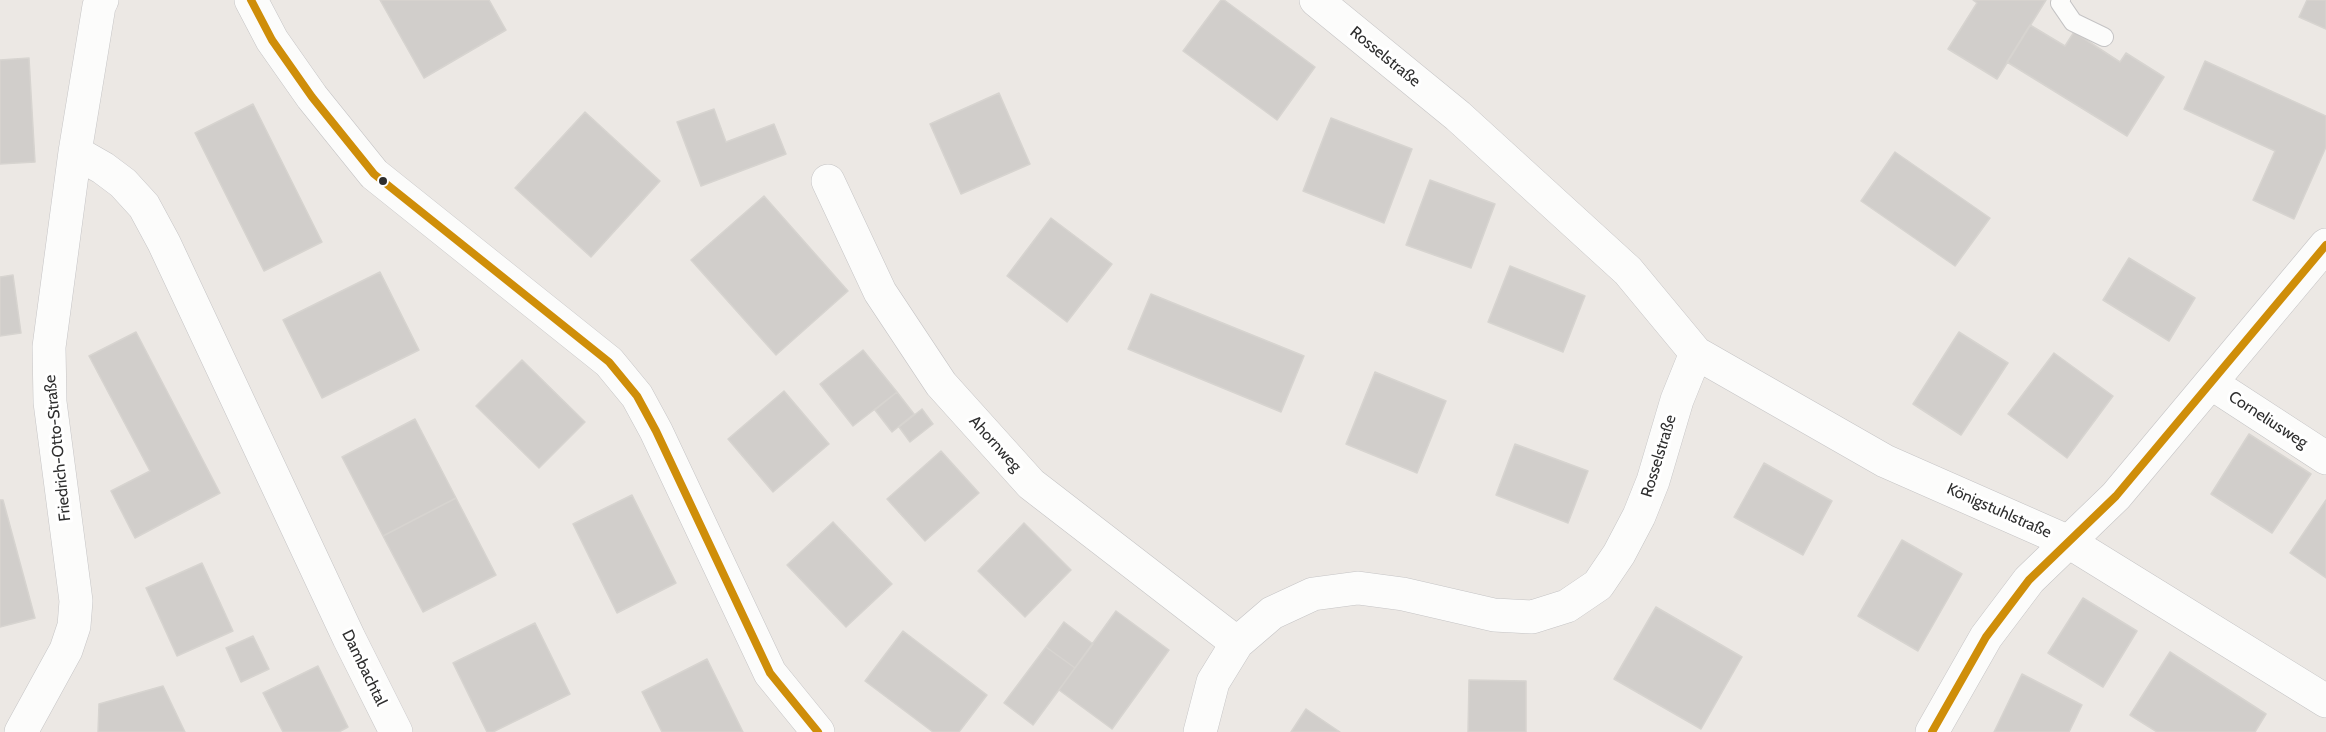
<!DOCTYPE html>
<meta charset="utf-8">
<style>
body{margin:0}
canvas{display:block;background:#ece8e4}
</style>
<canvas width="2326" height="732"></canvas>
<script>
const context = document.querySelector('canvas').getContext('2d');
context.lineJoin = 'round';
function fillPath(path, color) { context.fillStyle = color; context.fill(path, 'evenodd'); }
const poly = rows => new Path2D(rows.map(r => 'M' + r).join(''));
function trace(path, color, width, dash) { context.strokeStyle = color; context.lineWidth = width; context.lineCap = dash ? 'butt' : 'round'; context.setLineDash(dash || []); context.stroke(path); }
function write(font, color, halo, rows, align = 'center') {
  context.font = font + ' Cabin,sans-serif'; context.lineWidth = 6; context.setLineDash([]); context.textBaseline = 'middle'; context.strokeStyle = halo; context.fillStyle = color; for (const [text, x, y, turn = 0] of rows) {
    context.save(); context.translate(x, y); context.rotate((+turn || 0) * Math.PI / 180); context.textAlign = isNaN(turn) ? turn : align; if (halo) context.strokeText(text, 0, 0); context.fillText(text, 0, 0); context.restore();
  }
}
const building = poly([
 [380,0,489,0,506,30,424,78,380,0],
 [1221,0,1224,0,1315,67,1277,120,1183,51,1221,0],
 [1973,0,2046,0,1997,79,1948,49,1977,3,1973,0],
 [2307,0,2326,0,2326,29,2299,17,2307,0],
 [2030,25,2065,46,2074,32,2120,62,2126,53,2164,77,2127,136,2007,62,2030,25],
 [29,58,35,162,0,164,0,60,29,58],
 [2205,61,2326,116,2326,147,2294,219,2253,200,2275,151,2184,109,2205,61],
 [999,93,1030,164,961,194,930,124,999,93],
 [253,104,322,242,264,271,195,133,253,104],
 [714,109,726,142,774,124,786,154,701,186,677,122,714,109],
 [585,112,660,181,591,257,515,188,585,112],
 [1331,118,1412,149,1384,223,1303,191,1331,118],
 [1895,152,1990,218,1955,266,1861,201,1895,152],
 [1430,180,1495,204,1471,268,1406,245,1430,180],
 [764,196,848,291,776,355,691,260,764,196],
 [1051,218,1112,264,1067,322,1007,276,1051,218],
 [2129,258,2195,298,2169,341,2103,300,2129,258],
 [1510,266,1585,296,1563,352,1488,322,1510,266],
 [380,272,419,350,322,398,283,320,380,272],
 [13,275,21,333,0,336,0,277,13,275],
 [1151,294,1304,356,1281,412,1128,349,1151,294],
 [136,332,220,493,135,538,111,491,150,471,89,356,136,332],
 [1959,332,2008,363,1961,435,1913,404,1959,332],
 [863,350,897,392,853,426,820,384,863,350],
 [2054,353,2113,396,2067,458,2008,414,2054,353],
 [522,360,585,422,539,468,476,406,522,360],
 [1375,372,1446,401,1417,473,1346,444,1375,372],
 [784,391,829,444,773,492,728,439,784,391],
 [897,392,914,414,892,432,875,410,897,392],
 [922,409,933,424,910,442,899,427,922,409],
 [415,419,456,498,383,536,342,457,415,419],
 [2249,434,2311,474,2272,533,2211,494,2249,434],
 [1515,444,1588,471,1568,523,1496,495,1515,444],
 [941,451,979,493,925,541,887,499,941,451],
 [1764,463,1832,501,1803,555,1734,517,1764,463],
 [632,495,676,583,617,613,573,524,632,495],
 [456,498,496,575,423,612,383,536,456,498],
 [0,500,3,500,35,618,0,627,0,500],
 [2326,500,2326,578,2290,553,2326,500],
 [833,522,892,584,846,627,787,565,833,522],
 [1024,523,1071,570,1025,617,978,571,1024,523],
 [1902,540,1962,574,1918,651,1858,616,1902,540],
 [202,563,233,631,177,656,146,588,202,563],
 [2083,598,2137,631,2103,687,2048,653,2083,598],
 [1656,607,1742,657,1701,729,1614,679,1656,607],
 [1116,611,1169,650,1112,729,1059,690,1116,611],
 [1064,622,1093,644,1075,668,1046,647,1064,622],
 [535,623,570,694,493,732,487,732,453,663,535,623],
 [903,631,987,695,959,732,933,732,865,681,903,631],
 [253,636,269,669,241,682,226,648,253,636],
 [1046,647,1075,668,1033,725,1004,703,1046,647],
 [2170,652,2266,714,2255,732,2157,732,2130,715,2170,652],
 [707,659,743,732,662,732,642,692,707,659],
 [318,666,348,727,339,732,283,732,263,693,318,666],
 [2022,674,2082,705,2069,732,1994,732,2022,674],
 [1469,680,1526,681,1526,732,1468,732,1469,680],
 [163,686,185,732,98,732,99,704,163,686],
 [1306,709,1340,732,1291,732,1306,709]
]);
const service = poly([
 [2061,0,2060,3,2073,22,2104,37]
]);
const minor = poly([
 [251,0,272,40,312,97,374,174,609,362,637,396,656,431,770,673,818,732],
 [1316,0,1458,116,1628,271,1696,353,1885,461,2069,542,2326,701],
 [75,152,103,168,123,183,144,206,164,243,349,638,396,732],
 [828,181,880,292,941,384,1031,484,1237,643],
 [2211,383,2326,458],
 [21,732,66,650,74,626,76,601,50,402,49,347,75,152,99,6,102,0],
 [1200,732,1213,682,1237,643,1272,613,1313,594,1358,588,1403,594,1494,615,1532,617,1567,606,1598,585,1619,554,1639,516,1653,481,1677,400,1696,353]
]);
const tertiary = poly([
 [1932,732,1986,637,2029,580,2116,496,2326,245]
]);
const bus1 = poly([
 [251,0,272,40,312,97,374,174,609,362,637,396,656,431,770,673,818,732],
 [1932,732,1986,637,2029,580,2116,496,2326,245]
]);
const markers = [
 [383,181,5,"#2e2e2e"]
];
const streetNames = [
 ["Rosselstraße",1385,57,39],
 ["Corneliusweg",2268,420,33],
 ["Ahornweg",995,444,48],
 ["Friedrich-Otto-Straße",58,448,-96],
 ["Rosselstraße",1659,456,-73],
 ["Königstuhlstraße",1999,511,24],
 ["Dambachtal",364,668,64]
];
fillPath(building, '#d1cecb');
trace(building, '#d7d4d0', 1.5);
trace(service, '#c5c4c5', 20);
trace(minor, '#c5c4c5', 34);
trace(tertiary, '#c5c4c5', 34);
trace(service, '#fcfcfb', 18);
trace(minor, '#fcfcfb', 33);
trace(tertiary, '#fcfcfb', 33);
trace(bus1, '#cf8e09', 8);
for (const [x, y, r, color] of markers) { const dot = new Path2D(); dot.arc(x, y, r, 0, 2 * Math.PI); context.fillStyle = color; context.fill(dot); trace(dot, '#fff', 2); }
write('16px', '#2e2e2e', '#fff', streetNames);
</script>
